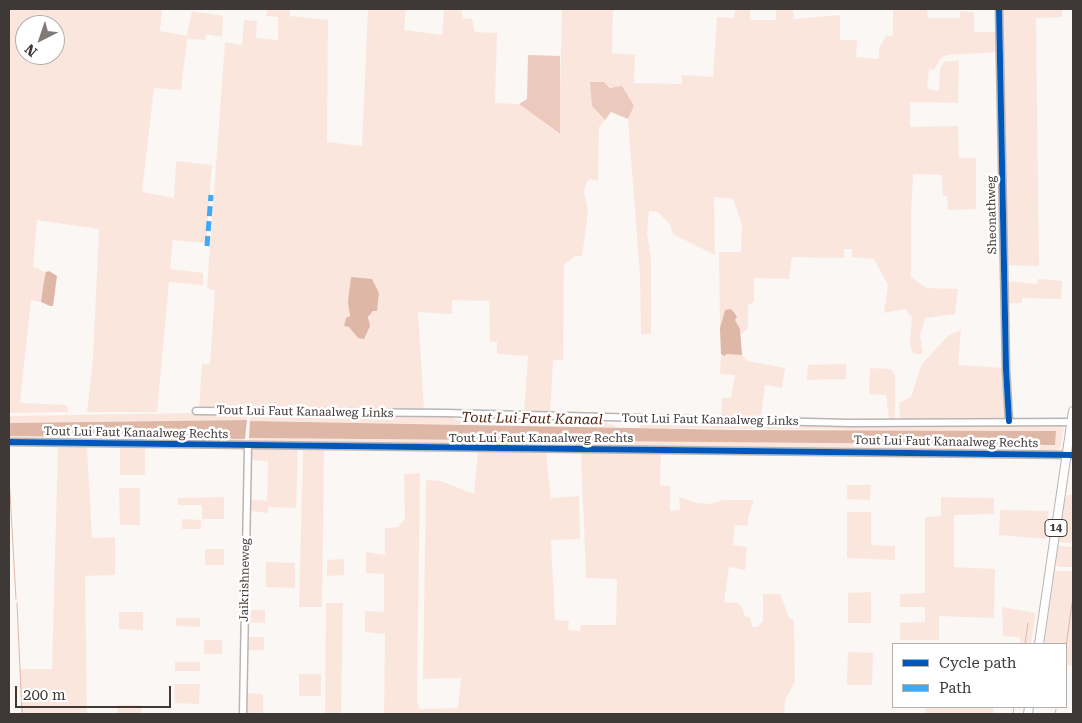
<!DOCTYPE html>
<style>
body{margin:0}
#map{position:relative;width:1082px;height:723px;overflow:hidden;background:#fbf7f5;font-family:"Roboto Serif",serif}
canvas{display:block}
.frame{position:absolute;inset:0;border:10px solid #3e3836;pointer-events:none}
.legend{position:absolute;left:892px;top:643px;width:175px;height:65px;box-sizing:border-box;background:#fff;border:1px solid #b2afaf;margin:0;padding:6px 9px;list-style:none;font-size:15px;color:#3e3836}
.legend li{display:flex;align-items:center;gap:10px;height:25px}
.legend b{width:25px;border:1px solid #b2afaf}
.north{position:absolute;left:15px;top:15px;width:50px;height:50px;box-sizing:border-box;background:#fff;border:1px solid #b2afaf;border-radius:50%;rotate:221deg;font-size:14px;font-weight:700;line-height:20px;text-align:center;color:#3e3836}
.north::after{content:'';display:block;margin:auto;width:18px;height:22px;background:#807b79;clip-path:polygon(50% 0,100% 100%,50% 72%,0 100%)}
.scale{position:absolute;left:15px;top:686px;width:156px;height:22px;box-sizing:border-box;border:2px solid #3e3836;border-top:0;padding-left:6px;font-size:15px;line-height:18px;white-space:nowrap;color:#3e3836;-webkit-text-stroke:4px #fff;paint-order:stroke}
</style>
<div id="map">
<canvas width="1082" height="723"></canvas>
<div class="frame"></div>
<ul class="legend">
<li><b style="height:6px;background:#0057b8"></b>Cycle path</li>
<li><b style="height:6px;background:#3fa9f5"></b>Path</li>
</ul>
<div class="north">N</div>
<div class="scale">200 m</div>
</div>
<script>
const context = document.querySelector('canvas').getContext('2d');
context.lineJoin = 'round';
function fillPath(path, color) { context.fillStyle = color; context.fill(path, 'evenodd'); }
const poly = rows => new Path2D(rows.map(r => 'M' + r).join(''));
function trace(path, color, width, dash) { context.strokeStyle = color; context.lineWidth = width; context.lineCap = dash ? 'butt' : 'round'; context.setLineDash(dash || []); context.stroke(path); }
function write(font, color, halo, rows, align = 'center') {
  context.font = font + ' "Roboto Serif",serif'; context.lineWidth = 5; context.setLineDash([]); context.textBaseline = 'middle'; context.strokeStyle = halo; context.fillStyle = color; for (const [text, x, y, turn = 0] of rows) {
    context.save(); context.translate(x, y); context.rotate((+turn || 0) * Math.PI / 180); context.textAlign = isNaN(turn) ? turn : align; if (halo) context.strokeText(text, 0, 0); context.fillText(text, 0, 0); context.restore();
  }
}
const green = poly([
 [9,9,162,9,160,31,187,36,192,11,223,16,222,37,206,34,205,40,187,39,181,90,154,88,142,192,174,198,176,161,212,165,206,243,173,240,170,269,203,273,203,285,169,282,157,412,87,412,93,358,99,229,37,220,33,267,46,272,41,302,31,300,20,403,67,405,68,412,9,413],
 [25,25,55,25,55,55,25,55],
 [267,9,290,9,290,16,328,20,327,142,362,146,368,9,406,9,404,30,442,35,444,9,461,9,463,18,472,19,475,32,497,33,495,103,519,104,559,134,562,9,613,9,612,53,635,55,634,83,682,84,682,75,713,77,717,17,734,18,735,9,750,9,750,20,776,20,776,9,793,9,794,19,840,15,840,40,857,40,856,57,879,59,879,48,886,36,893,36,893,9,927,9,928,18,960,18,960,11,974,12,974,32,998,32,999,52,947,55,941,58,934,70,929,69,927,89,939,91,940,69,944,62,959,60,958,103,910,102,910,127,958,126,959,158,976,158,976,209,948,210,947,196,943,196,942,175,913,174,911,217,911,277,926,288,958,289,955,314,925,318,920,336,923,352,920,355,912,352,910,343,912,317,905,309,884,313,888,285,874,259,852,257,852,249,844,249,844,258,792,257,789,279,754,278,754,302,748,305,748,328,741,335,735,320,725,311,720,328,719,252,741,252,742,224,733,199,714,197,715,255,673,234,669,223,658,212,649,211,647,233,651,258,651,334,641,334,640,275,628,119,634,106,604,82,591,82,592,106,605,120,599,127,598,181,590,179,586,183,584,192,588,212,582,256,575,256,564,265,563,360,553,360,550,413,524,413,528,356,497,354,497,342,490,341,489,301,452,300,452,314,418,312,424,409,199,408,202,364,210,364,215,291,207,288,225,42,242,45,244,20,257,21,256,38,278,40,278,17,266,16],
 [371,279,379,293,377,311,370,313,368,322,358,338,349,326,350,305],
 [1002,9,1062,9,1062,17,1036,18,1039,266,1006,265],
 [1038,279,1062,281,1061,299,1022,298,1022,303,1008,303,1007,281,1037,284],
 [961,330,958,365,1003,368,1005,418,900,419,899,403,911,397,922,364,949,335],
 [721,354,724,356,727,354,742,355,747,361,785,368,782,388,765,385,761,418,721,416,722,398,731,398,735,375,720,374],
 [846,364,846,379,807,380,808,365],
 [870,368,891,369,895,375,895,419,889,420,886,395,869,394],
 [196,413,247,414,247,420,9,423,9,416],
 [251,414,454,417,456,420,492,421,495,418,604,421,617,427,250,421],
 [640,420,847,426,1061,424,1064,428,1061,445,1059,449,1050,452,250,443,249,438,1054,445,1055,431,640,428],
 [9,436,245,439,245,443,9,440],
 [58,446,87,446,92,538,115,537,115,575,85,576,87,714,22,714,20,669,52,669],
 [120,447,145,448,145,475,120,475],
 [251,448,298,449,296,508,268,507,268,513,249,511,249,499,267,501,268,461,250,460],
 [303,449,324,450,322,607,299,607],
 [581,451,661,452,660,485,670,486,670,511,680,510,679,497,697,503,710,504,723,500,754,500,748,518,748,526,735,525,733,545,747,547,745,570,729,567,724,602,738,603,743,609,744,615,750,618,752,627,758,627,763,621,763,594,780,594,789,617,794,621,795,681,785,701,784,714,384,714,385,634,365,632,365,611,384,612,384,574,366,573,366,552,385,555,385,528,398,527,405,519,404,474,420,473,417,702,420,709,458,708,461,678,423,679,426,480,441,481,474,494,478,452,546,452,551,498,579,496,580,539,551,540,555,620,569,621,568,630,580,631,581,625,616,625,617,579,586,578],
 [847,485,871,485,870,500,847,499],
 [119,488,140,488,140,525,120,525],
 [1068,495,1073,495,1073,543,1058,542,1062,503],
 [224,497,224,519,202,519,202,505,178,505,178,498],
 [941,497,994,498,994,514,954,515,954,567,995,569,994,618,939,616,939,640,900,640,900,623,925,622,925,607,900,607,900,594,925,593,925,517,941,516],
 [1000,510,1049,511,1046,539,999,535],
 [847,512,871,512,871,545,895,546,895,560,847,558],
 [182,519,201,520,201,529,182,529],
 [1058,546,1073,547,1073,567,1058,567,1056,565],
 [205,549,224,549,224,565,205,565],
 [344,559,344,575,327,576,327,560],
 [266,562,295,563,295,588,266,587],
 [1055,571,1073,571,1073,666,1066,665,1066,644,1044,644],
 [871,592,871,623,848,623,848,593],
 [326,603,343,603,341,714,325,714],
 [1002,607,1036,613,1031,644,1020,644,1020,637,1003,636],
 [248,610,265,610,265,623,248,622],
 [119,612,143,612,143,630,119,629],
 [176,618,200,618,200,627,176,626],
 [248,637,264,637,264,650,248,650],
 [204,640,222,640,222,654,204,654],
 [848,652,873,653,872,685,847,685],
 [175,662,200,662,200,671,175,671],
 [299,674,321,674,321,696,299,696],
 [174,684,200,684,199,704,175,703],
 [246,693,263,694,263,714,246,714],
 [117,705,141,705,141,714,117,714],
 [925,707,993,707,994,714,926,714]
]);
const forest = poly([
 [528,55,560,56,560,134,519,104,527,99],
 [590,82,604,82,610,88,622,86,634,106,628,119,611,112,605,120,592,106]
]);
const water = poly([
 [49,271,57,276,53,306,50,306,41,302,44,281,46,272],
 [351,277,372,279,379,293,377,311,373,311,368,317,370,326,364,339,358,338,349,327,344,326,346,318,350,316,348,302],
 [730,309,733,311,737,317,735,320,740,329,742,355,727,354,724,356,721,354,720,328,725,310],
 [247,420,245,439,9,436,9,423],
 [250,421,739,430,1056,431,1055,445,249,438]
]);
const stream = poly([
 [9,475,16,599],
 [17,603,22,714],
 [1025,644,1028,623],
 [1066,646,1073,597],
 [1013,714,1014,707],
 [1055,714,1056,709]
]);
const minor = poly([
 [999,9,1006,369,1009,421],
 [196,411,445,413,849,423,1073,422],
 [9,442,1073,455],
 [243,714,248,446]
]);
const major = poly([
 [1039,644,1073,411],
 [1028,714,1029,707]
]);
const quiet = poly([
 [207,246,211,195]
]);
const cycleway = poly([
 [999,9,1006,369,1009,421],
 [9,442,1073,455]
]);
const shields = [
 [1056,528,22]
];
const shieldNames = [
 ["14",1056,528]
];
const streetNames = [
 ["Sheonathweg",992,215,-91],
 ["Tout Lui Faut Kanaalweg Links",305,412,1],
 ["Tout Lui Faut Kanaalweg Links",710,420,1],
 ["Tout Lui Faut Kanaalweg Rechts",136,433,1],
 ["Tout Lui Faut Kanaalweg Rechts",541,438],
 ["Tout Lui Faut Kanaalweg Rechts",946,442,1],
 ["Jaikrishneweg",245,580,-89]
];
const waterNames = [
 ["Tout Lui Faut Kanaal",532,419,1]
];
fillPath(green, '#fbe6de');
fillPath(forest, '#ebcabd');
fillPath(water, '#deb7a6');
trace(stream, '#deb7a6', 1);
trace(minor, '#b9b5b4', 9);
trace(major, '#b9b5b4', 10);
trace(minor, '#fefefe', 6);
trace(major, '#fefefe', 8);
trace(quiet, '#3fa9f5', 5, [10, 5]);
trace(cycleway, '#0057b8', 6);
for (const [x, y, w] of shields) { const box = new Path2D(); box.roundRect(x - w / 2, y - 8.5, w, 17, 4); context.fillStyle = '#fff'; context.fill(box); trace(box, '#3e3836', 1); }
write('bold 11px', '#3e3836', null, shieldNames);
write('12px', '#3e3836', '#fff', streetNames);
write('italic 14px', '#4f1d05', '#fff', waterNames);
</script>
